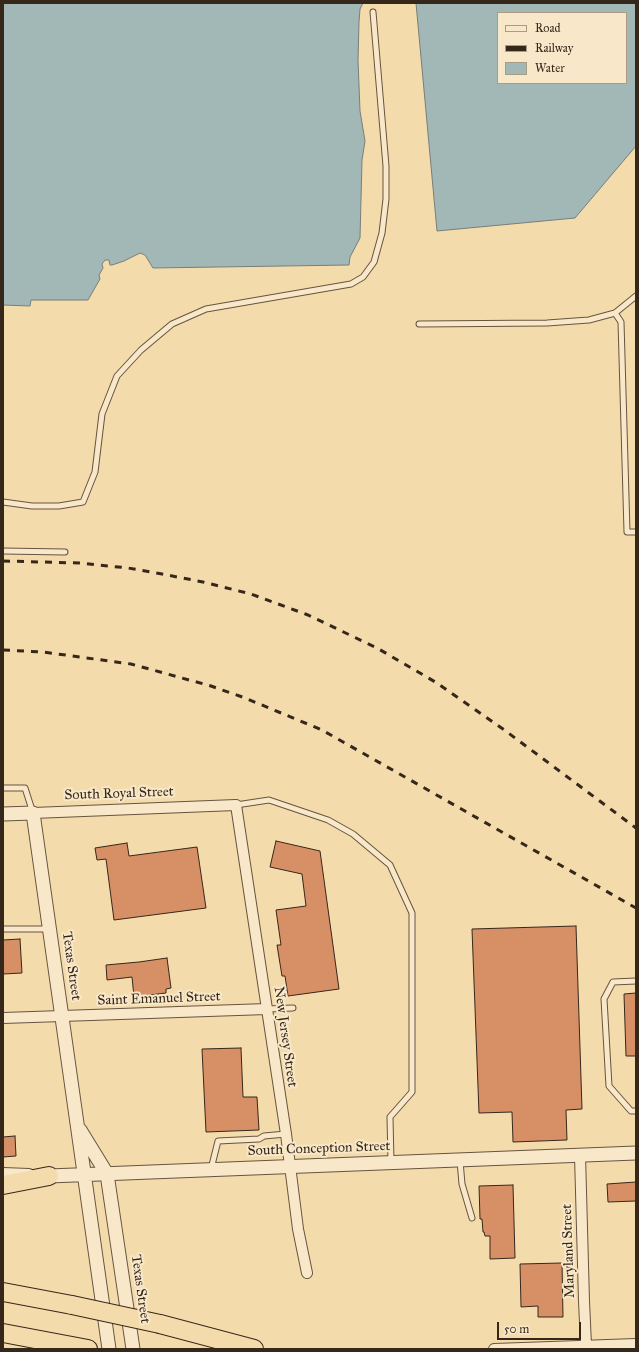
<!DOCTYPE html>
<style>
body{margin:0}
#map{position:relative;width:639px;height:1352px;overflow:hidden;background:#f4dbac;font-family:"IM FELL Great Primer",serif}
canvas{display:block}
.frame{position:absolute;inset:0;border:4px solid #36271b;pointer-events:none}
.legend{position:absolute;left:497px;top:12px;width:130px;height:72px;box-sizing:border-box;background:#f8e8c9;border:1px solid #aa9b83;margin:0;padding:5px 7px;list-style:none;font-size:12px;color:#36271b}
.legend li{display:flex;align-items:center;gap:8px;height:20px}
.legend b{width:20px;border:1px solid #aa9b83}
.scale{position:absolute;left:497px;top:1322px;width:84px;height:18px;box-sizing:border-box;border:2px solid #36271b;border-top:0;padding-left:5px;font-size:12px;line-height:14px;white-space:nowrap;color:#36271b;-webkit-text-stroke:3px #f8e8c9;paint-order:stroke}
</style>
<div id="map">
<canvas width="639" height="1352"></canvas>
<div class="frame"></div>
<ul class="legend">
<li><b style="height:5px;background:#f8e8c9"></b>Road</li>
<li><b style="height:5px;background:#36271b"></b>Railway</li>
<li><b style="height:11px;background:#a2b8b6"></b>Water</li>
</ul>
<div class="scale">50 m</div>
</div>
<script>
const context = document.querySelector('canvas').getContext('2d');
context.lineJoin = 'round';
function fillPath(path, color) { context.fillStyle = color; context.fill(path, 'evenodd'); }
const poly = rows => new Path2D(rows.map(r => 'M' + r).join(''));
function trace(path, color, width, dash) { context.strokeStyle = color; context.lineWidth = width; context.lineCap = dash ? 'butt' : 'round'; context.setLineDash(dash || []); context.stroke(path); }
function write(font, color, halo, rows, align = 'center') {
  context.font = font + ' "IM FELL Great Primer",serif'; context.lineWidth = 4; context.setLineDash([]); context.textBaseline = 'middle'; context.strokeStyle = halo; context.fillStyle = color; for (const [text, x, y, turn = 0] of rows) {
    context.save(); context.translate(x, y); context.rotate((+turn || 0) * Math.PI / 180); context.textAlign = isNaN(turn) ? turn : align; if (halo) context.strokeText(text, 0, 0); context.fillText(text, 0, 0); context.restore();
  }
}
const water = poly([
 [3,3,363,3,360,9,359,22,358,60,360,111,365,141,362,160,360,238,350,257,349,265,153,268,145,255,140,253,124,261,112,265,110,265,109,260,105,260,102,264,103,268,99,275,100,279,88,300,31,300,30,306,3,305,3,3],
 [416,3,636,3,636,146,575,218,437,231,416,3],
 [498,13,626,13,626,83,498,83,498,13]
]);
const building = poly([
 [276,841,320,851,339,989,288,996,285,976,282,976,277,945,281,945,276,910,306,906,302,874,270,867,276,841],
 [127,843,129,856,197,847,206,908,114,920,106,859,97,860,95,848,127,843],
 [576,926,582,1109,566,1110,567,1140,513,1142,512,1112,479,1113,472,929,576,926],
 [20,939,22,973,3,974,3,940,20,939],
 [167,958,171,988,166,989,166,993,134,997,132,977,107,980,106,965,139,962,167,958],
 [636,993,636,1056,626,1056,624,994,636,993],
 [241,1048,243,1097,257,1097,259,1130,206,1132,202,1049,241,1048],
 [15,1136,16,1156,3,1157,3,1137,15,1136],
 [636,1182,636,1201,608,1202,607,1184,636,1182],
 [513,1185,515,1258,490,1259,490,1236,485,1236,484,1232,483,1232,482,1219,480,1219,479,1186,513,1185],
 [562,1263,563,1317,538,1317,538,1306,521,1307,520,1264,562,1263]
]);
const service = poly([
 [615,313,621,322,627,532,636,532],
 [419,324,547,323,589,320,615,313,636,296],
 [3,502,32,506,59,506,83,502,95,472,102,414,117,376,141,350,172,324,206,309,351,284,363,277,374,262,382,233,386,199,386,166,373,12],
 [3,551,65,552],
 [3,788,25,788,33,813],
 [236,805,269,800,328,820,353,834,390,865,412,913,412,1092,390,1117,391,1162],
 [3,929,48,929],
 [636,981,613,982,604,999,609,1086,631,1111,636,1111],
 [267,1009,293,1008],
 [460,1161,462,1184,472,1218],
 [211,1169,218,1141,259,1139,264,1136,286,1134]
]);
const minor = poly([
 [33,813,236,805,286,1134,298,1229,307,1273],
 [3,1018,267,1009],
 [580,1155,584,1301,586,1345],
 [3,1173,29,1174],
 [494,1349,636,1344]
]);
const tertiary = poly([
 [3,814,33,813,109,1349],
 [80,1130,107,1174,133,1349],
 [49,1176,636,1153]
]);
const motorway = poly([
 [3,1185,49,1176],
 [3,1292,72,1305],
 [160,1324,254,1349],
 [3,1333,88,1349]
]);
const rail = poly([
 [3,561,79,563,128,568,162,574,203,582,251,594,308,615,377,648,437,683,503,729,636,828],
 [3,650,43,652,131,664,211,686,245,698,322,730,636,908]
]);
const motorwayBridge = poly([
 [72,1305,160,1324]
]);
const streetNames = [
 ["South Royal Street",119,794,-2],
 ["Texas Street",71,966,82],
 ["Saint Emanuel Street",159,999,-2],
 ["New Jersey Street",285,1037,82],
 ["South Conception Street",319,1149,-2],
 ["Maryland Street",569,1251,-92],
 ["Texas Street",140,1289,82]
];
fillPath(water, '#a2b8b6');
trace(water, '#777e78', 1);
fillPath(building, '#d78f66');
trace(building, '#36271b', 1);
trace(service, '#66543f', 7);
trace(minor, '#66543f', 12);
trace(tertiary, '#66543f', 15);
trace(motorway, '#36271b', 20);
trace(service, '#f8e8c9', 5);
trace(minor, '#f8e8c9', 10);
trace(tertiary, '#f8e8c9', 13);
trace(motorway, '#f4dbac', 18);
trace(rail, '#36271b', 3, [7, 7]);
trace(motorwayBridge, '#36271b', 20, []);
trace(motorwayBridge, '#f4dbac', 18);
write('14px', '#36271b', '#f8e8c9', streetNames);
</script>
